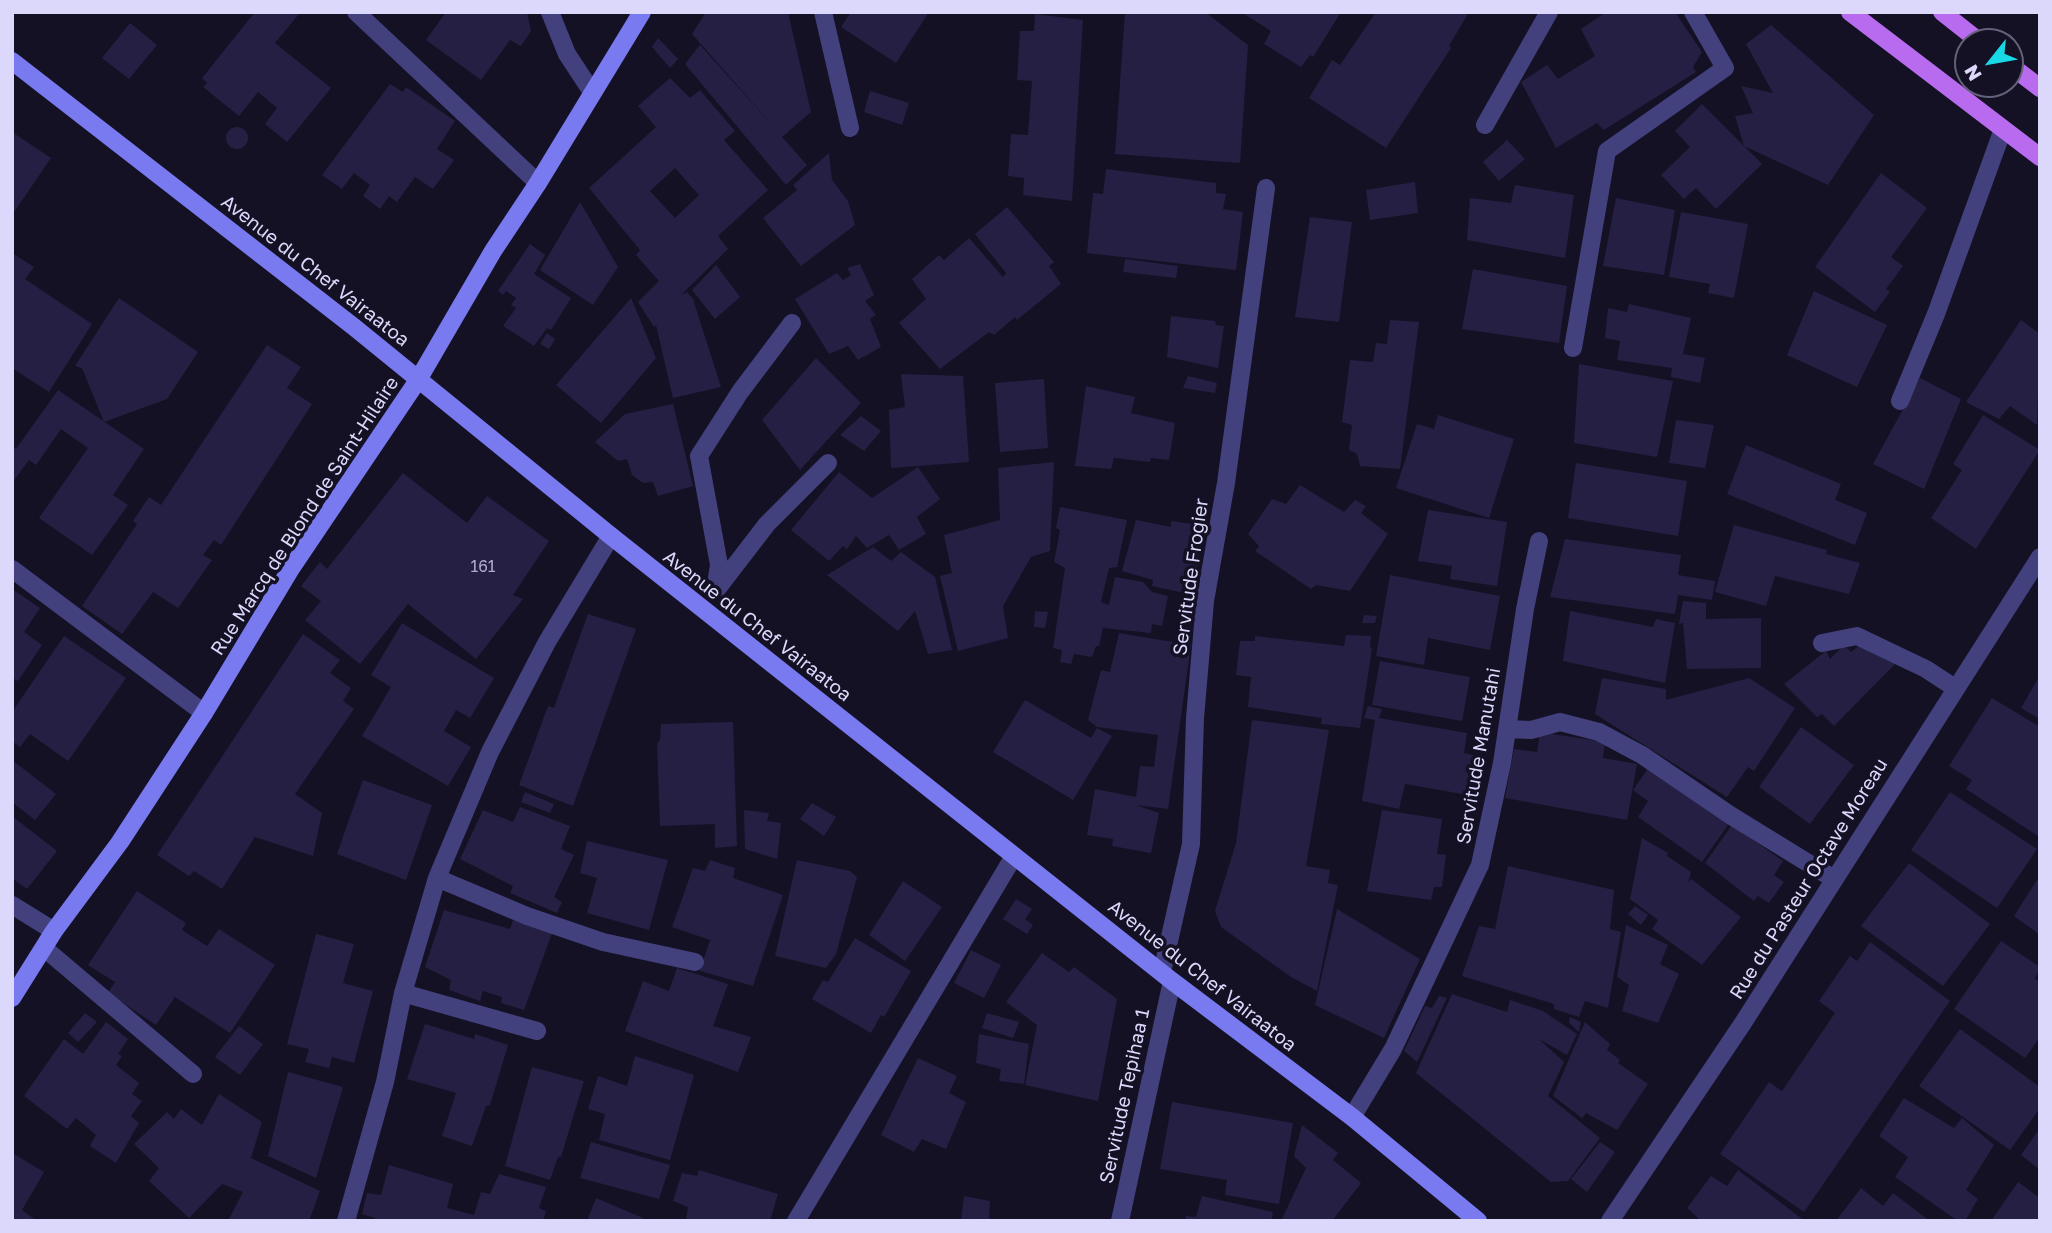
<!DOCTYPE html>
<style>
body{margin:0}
#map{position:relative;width:2052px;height:1233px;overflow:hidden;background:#141124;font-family:"Golos Text",sans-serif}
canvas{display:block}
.frame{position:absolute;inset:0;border:14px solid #dbd8fb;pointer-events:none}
.north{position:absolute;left:1954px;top:28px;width:70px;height:70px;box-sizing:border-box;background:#141124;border:2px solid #64617a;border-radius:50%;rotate:239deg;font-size:19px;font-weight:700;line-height:28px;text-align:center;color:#dbd8fb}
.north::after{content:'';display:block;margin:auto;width:24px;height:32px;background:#19d8e6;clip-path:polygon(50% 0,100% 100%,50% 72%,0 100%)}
</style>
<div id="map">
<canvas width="2052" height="1233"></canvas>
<div class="frame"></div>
<div class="north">N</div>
</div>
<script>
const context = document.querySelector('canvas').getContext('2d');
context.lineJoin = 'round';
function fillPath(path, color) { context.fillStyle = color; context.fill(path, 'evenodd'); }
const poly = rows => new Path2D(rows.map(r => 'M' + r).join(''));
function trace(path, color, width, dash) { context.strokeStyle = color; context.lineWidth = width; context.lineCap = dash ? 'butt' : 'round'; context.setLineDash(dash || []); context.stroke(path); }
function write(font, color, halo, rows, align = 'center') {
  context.font = font + ' "Golos Text",sans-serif'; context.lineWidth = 7; context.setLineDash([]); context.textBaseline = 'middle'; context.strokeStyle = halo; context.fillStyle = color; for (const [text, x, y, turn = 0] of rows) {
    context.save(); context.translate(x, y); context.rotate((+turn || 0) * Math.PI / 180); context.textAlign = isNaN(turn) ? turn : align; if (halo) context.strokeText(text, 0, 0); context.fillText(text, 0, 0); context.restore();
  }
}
const building = poly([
 [255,12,299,14,275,43,331,88,287,142,265,124,277,108,258,92,239,116,203,87,207,83,202,78],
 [446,12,527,12,531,31,521,46,510,40,481,80,426,40],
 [706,12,788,12,811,112,782,137,807,165,786,185,685,64,700,45,775,128,692,34],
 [851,12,929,12,896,63,841,27],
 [1125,12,1205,12,1248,45,1240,163,1115,154],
 [1241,12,1341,12,1313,57,1310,55,1301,67,1264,44,1271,31],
 [1376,12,1469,12,1449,46,1451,48,1386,148,1309,98,1332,60,1340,65],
 [1606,12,1675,12,1702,52,1693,67,1696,72,1604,130,1597,123,1556,148,1521,82,1547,65,1558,79,1595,56,1581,29],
 [1035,14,1083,20,1072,201,1023,195,1024,178,1008,176,1011,134,1028,135,1032,81,1017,80,1020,31,1034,31],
 [130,23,157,45,129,79,102,58],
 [1771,25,1874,115,1828,185,1744,146,1762,164,1716,209,1696,188,1684,199,1661,175,1690,147,1675,131,1702,104,1744,146,1735,116,1753,113,1741,86,1773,93,1746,44],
 [658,38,678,59,670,68,652,47],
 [670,78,690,98,700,90,735,131,724,140,768,190,718,236,728,249,681,295,687,292,693,299,721,387,673,398,656,325,654,327,638,302,659,281,636,255,640,250,589,188,656,127,638,106],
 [675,168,699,195,675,218,650,191],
 [390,84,403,92,406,87,455,121,437,149,454,160,433,189,415,177,397,202,389,196,380,209,363,196,370,185,354,173,342,189,322,175],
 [870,91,909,103,902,125,864,112],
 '226 138a11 11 0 1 1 22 0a11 11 0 1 1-22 0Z',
 [12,132,51,158,12,215],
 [1507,140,1525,159,1499,181,1483,162],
 [829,153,832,180,848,201,855,225,801,266,763,218,797,190,793,185],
 [1106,169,1216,183,1216,193,1226,194,1223,209,1243,212,1236,270,1087,253,1093,193,1103,194],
 [1881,173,1927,208,1891,257,1903,266,1886,289,1890,292,1875,312,1815,267],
 [1415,182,1418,213,1370,220,1366,190],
 [1515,185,1574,195,1565,258,1467,240,1470,198,1511,203],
 [1616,198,1675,210,1664,275,1603,266],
 [580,202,618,267,593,305,540,270],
 [1007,207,1054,262,1049,266,1061,284,1017,320,1015,317,994,335,989,332,940,369,899,323,926,299,912,279,939,255,944,260,969,238,1003,277,1006,273,975,234],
 [1681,212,1748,224,1734,298,1708,293,1710,284,1669,277],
 [1310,217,1352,222,1339,322,1295,317],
 [530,244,545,255,534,274,571,298,551,330,547,328,534,346,503,326,516,308,511,305,516,298,506,291,503,295,498,291],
 [12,253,34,267,25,279,92,324,49,392,12,368],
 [1125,259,1178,266,1176,278,1123,272],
 [860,264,874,295,865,301,876,315,870,319,881,347,858,360,848,346,829,354,795,299,837,273,843,280,851,275,847,268],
 [716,265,740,297,715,319,692,290],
 [1473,269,1567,286,1559,343,1462,329],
 [1814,291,1887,325,1857,387,1787,355],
 [119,298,198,352,167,399,104,422,82,368,75,366],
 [631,298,656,358,601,423,556,385],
 [1629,304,1691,318,1683,354,1705,358,1700,383,1671,377,1672,368,1617,360,1620,341,1605,338,1608,308,1627,312],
 [1171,316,1215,321,1216,325,1224,326,1218,368,1167,357],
 [1390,320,1419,322,1400,469,1360,466,1357,454,1349,450,1352,425,1342,422,1350,360,1373,362,1376,343,1387,344],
 [2021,320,2040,334,2037,425,2010,406,1999,419,1966,402],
 [547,333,555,339,549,349,540,344],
 [267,345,301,367,287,388,312,404,221,545,214,540,203,555,212,560,178,608,153,592,122,634,82,606,137,524,133,521,149,497,161,505],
 [816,358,861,403,800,470,762,420],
 [1579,364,1673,381,1657,457,1574,443],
 [901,374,963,376,969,462,891,468,889,410,905,407],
 [1188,376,1217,383,1215,393,1183,388],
 [1920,378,1961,399,1924,489,1873,464],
 [1044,379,1048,448,1000,452,995,383],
 [1086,386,1135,397,1131,413,1175,423,1169,460,1151,458,1150,462,1114,458,1111,469,1075,466],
 [58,390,144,449,113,495,128,505,92,555,39,518,88,448,61,429,36,465,29,460,12,483,12,446,16,449],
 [673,404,693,486,658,496,653,482,643,483,632,475,627,459,618,461,595,442,625,414],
 [1438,415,1514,439,1489,518,1396,488,1417,424,1434,429],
 [1983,415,2040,450,1976,549,1931,518,1962,470,1953,464],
 [861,416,881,431,864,451,840,435],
 [1676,420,1714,425,1705,468,1669,463],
 [1746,445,1841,484,1835,500,1867,513,1855,545,1727,494],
 [1054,462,1050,551,1031,557,1003,606,1008,638,958,651,940,576,952,573,944,535,1000,520,998,468],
 [1576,463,1687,481,1678,536,1568,518],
 [918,467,940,499,917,517,926,534,899,550,889,535,867,548,856,536,847,549,843,546,829,561,791,530,839,472,872,498],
 [403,473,467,523,487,496,549,541,513,595,523,599,476,659,408,604,360,664,305,620,321,601,301,586,320,562,327,569],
 [1300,485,1344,512,1355,500,1366,506,1361,513,1388,534,1350,591,1316,585,1311,589,1255,551,1259,546,1248,534,1272,499,1286,504],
 [1060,507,1127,520,1117,567,1109,568,1101,602,1109,605,1115,577,1143,582,1152,592,1168,596,1162,626,1152,624,1151,633,1103,628,1099,646,1096,646,1092,657,1074,654,1071,664,1060,662,1062,650,1053,648,1065,568,1054,562,1060,530,1056,528],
 [1428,510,1507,522,1497,586,1450,579,1452,566,1418,561],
 [1136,520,1171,527,1171,521,1199,525,1198,564,1189,594,1152,586,1153,580,1122,571],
 [1734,525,1827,550,1826,554,1860,563,1849,594,1775,576,1766,606,1715,592],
 [1565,539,1681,555,1678,575,1715,581,1712,600,1678,595,1675,614,1550,597],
 [873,547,891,561,901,552,935,577,952,650,928,654,915,611,898,631,827,575],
 [1390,575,1500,596,1490,650,1428,638,1424,665,1376,656],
 [12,589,40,608,24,632,42,645,18,681,12,678],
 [1683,601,1706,603,1706,619,1761,618,1761,668,1687,669,1683,623,1679,624],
 [1035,611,1048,612,1045,628,1034,627],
 [1570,611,1653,627,1656,619,1675,623,1665,683,1563,661],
 [588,614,636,629,573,806,519,785,548,706,554,708],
 [1364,615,1377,616,1375,623,1362,623],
 [402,623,494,678,470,718,456,710,444,731,471,747,448,786,362,736,391,687,371,675],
 [1119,633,1191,645,1168,809,1136,805,1159,813,1151,853,1112,846,1113,839,1087,835,1095,789,1136,797,1140,766,1154,767,1158,735,1097,727,1088,720,1101,670,1110,672],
 [303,634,340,660,330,673,351,688,343,701,354,709,295,794,322,813,313,856,255,837,222,889,194,871,189,876,157,855],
 [1346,635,1371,636,1370,649,1372,648,1360,728,1321,724,1322,718,1248,707,1251,677,1236,675,1240,641,1255,641,1255,636,1344,646],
 [64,636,126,678,68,761,30,734,20,747,12,741,12,712],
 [1844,645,1851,652,1860,645,1898,661,1834,726,1822,714,1817,717,1784,684,1826,651,1830,659],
 [1380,661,1470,677,1462,721,1372,705],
 [2040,675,2040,719,2021,708],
 [1602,678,1666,689,1666,700,1749,678,1795,708,1754,771,1748,767,1727,797,1595,714],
 [1992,698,2040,727,2038,836,1966,789,1972,780,1949,766],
 [1025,700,1091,738,1097,728,1112,736,1073,800,993,752],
 [1368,706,1382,709,1379,718,1467,733,1464,753,1476,756,1468,795,1405,784,1399,809,1362,801,1375,720,1364,718],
 [1252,720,1329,730,1306,866,1330,870,1328,883,1338,885,1317,991,1291,977,1221,927,1215,911,1236,843],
 [733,722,737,846,715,848,715,824,660,826,657,744,660,740,661,724],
 [1801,727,1854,765,1810,824,1759,787],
 [1540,732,1605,742,1603,758,1637,764,1627,820,1505,798,1514,749,1537,752],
 [12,760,56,794,35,820,12,802],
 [1649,767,1730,822,1702,862,1638,817,1648,801,1633,790],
 [363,780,432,805,406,880,337,854],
 [525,792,554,804,550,813,521,802],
 [1950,792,2037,849,1997,908,1911,850],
 [812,803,836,817,824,836,800,819],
 [520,807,570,826,561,849,574,855,554,897,562,902,557,913,510,893,513,886,460,859,483,810,513,822],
 [744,810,769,813,767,821,781,823,777,859,745,849],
 [1382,810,1442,819,1437,854,1446,855,1442,887,1434,887,1431,900,1367,891],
 [12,816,57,851,27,889,12,878],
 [1732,825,1783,861,1774,875,1784,882,1769,903,1758,896,1754,901,1705,863],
 [1642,838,1668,853,1667,856,1691,872,1688,883,1691,879,1741,917,1702,965,1652,929,1658,920,1630,899],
 [587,841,668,860,649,930,587,913,597,878,580,873],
 [710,860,735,868,733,878,783,895,753,986,700,971,710,940,672,927,693,868,705,871],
 [797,860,850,871,857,877,836,954,826,968,775,956],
 [1909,863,1990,924,1943,986,1861,926],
 [1508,866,1614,890,1610,929,1621,932,1608,1008,1585,1001,1579,1017,1554,1009,1554,1004,1462,976,1479,926,1495,929],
 [2037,880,2040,882,2040,935,2014,916],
 [903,881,942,907,905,961,869,935],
 [137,891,186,923,182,930,207,946,219,929,275,965,230,1033,175,997,156,1025,108,993,115,982,88,965],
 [1016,899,1032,909,1025,919,1033,925,1027,934,1003,919],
 [1635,906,1648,915,1641,925,1628,914],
 [1337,909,1420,959,1384,1038,1315,1005],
 [444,910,510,929,513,920,552,933,524,1010,501,1003,502,997,483,991,480,1001,449,990,451,980,425,967],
 [1626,925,1668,945,1660,964,1679,974,1658,1023,1622,1011,1629,985,1617,977],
 [316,934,354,944,343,983,373,991,354,1063,332,1057,329,1068,305,1062,309,1049,287,1044],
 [855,938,911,971,884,1017,881,1015,871,1033,812,999,823,980,828,982],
 [2001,941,2040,967,2035,979,2040,982,2040,1037,2025,1058,1954,1009],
 [1870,942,1950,1001,1804,1212,1720,1154,1769,1082,1782,1091,1835,1013,1819,1001,1850,956,1857,961],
 [971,950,1001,965,984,998,954,983],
 [1042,953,1069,972,1074,967,1117,999,1098,1101,1025,1085,1037,1025,1006,1002],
 [677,968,728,984,713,1026,751,1037,738,1072,625,1031,643,981,669,991],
 [1452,994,1507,1012,1510,1000,1543,1011,1577,1034,1567,1055,1539,1039,1564,1062,1548,1096,1600,1138,1568,1181,1551,1182,1416,1073],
 [1439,996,1447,998,1417,1062,1404,1051,1425,1006,1432,1008],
 [85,1013,97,1022,78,1042,68,1033],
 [987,1013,1019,1022,1013,1038,982,1028],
 [1570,1017,1581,1022,1579,1032,1569,1023],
 [106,1022,128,1039,118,1054,122,1056,116,1065,139,1083,132,1094,142,1101,131,1116,139,1123,116,1163,90,1146,96,1135,76,1118,67,1129,24,1096,64,1039,83,1054],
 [1585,1022,1610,1044,1607,1050,1620,1060,1618,1063,1648,1084,1617,1130,1586,1113,1582,1118,1553,1096],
 [425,1024,474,1039,475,1034,508,1045,490,1105,486,1106,472,1146,442,1136,456,1093,407,1079],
 [239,1026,263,1044,240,1075,215,1057],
 [1960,1029,2040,1087,2040,1108,2010,1150,1919,1086],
 [979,1034,1029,1044,1024,1084,999,1081,1001,1069,976,1063],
 [635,1056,694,1075,670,1160,599,1140,605,1114,588,1109,598,1076,627,1086],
 [918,1058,957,1076,949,1093,966,1102,946,1149,922,1139,914,1152,881,1135],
 [532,1067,584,1081,561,1157,558,1157,550,1180,505,1166],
 [288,1072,343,1087,316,1178,268,1156],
 [219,1094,262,1122,251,1158,320,1191,309,1221,228,1221,243,1192,222,1184,189,1218,149,1181,159,1168,134,1144,167,1112,174,1119,181,1109,202,1125],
 [1904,1098,1954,1128,1962,1118,1994,1145,1966,1190,1978,1199,1965,1221,1958,1221,1895,1177,1908,1157,1879,1136],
 [1172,1102,1293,1123,1279,1204,1225,1195,1227,1180,1160,1169],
 [1302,1125,1338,1153,1333,1160,1361,1183,1332,1221,1281,1221,1306,1168,1294,1156],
 [2040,1128,2040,1170,2021,1155],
 [591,1142,670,1165,659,1199,580,1178],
 [1600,1142,1615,1152,1587,1192,1571,1179],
 [12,1153,44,1172,22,1210,37,1221,12,1221],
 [389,1165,453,1184,447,1208,474,1215,481,1192,490,1194,499,1174,546,1187,539,1208,546,1211,543,1221,374,1221,375,1218,362,1214,367,1193,381,1195],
 [699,1170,778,1194,770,1221,686,1220,688,1207,673,1201,682,1173,697,1176],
 [1738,1170,1805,1221,1697,1221,1698,1218,1687,1208,1711,1176,1727,1186],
 [2018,1182,2040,1198,2040,1221,1991,1221],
 [1861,1188,1883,1206,1893,1193,1930,1221,1836,1221],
 [964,1196,990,1201,989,1218,1000,1221,983,1221,982,1217,982,1221,961,1221],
 [1202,1196,1273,1212,1271,1221,1185,1221,1186,1216,1196,1217],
 [596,1198,643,1218,643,1221,587,1221]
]);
const street = poly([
 [356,12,538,183],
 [550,12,567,54,592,92],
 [823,12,850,128],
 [1485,125,1549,12],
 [1573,348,1607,151,1725,68,1693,12],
 [1900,401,1936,314,2003,129],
 [12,569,204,713],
 [717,589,767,524,828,463],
 [715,591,719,565,699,456,740,392,792,323],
 [1822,643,1857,636,1926,669,1955,688],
 [1507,729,1531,730,1560,722,1599,732,1642,755,1730,815,1834,879],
 [437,878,527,916,603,942,695,962],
 [12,905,54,931],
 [44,948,193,1074],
 [1162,972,1191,844,1195,718,1205,601,1226,483,1266,188],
 [403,993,537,1031],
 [1352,1117,1393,1049,1480,865,1502,763,1525,609,1539,541],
 [346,1221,385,1082,403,993,437,878,490,752,547,642,611,536],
 [796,1221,1014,856],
 [1120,1221,1172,981],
 [1610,1221,1743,1023,2040,557]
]);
const secondary = poly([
 [12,61,354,327,611,536,1172,981,1352,1117,1478,1221],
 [12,998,54,931,120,842,204,713,290,570,418,380,493,251,538,183,642,12]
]);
const primary = poly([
 [1850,12,2040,157],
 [1942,12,1980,42],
 [2010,65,2040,88]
]);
const numberNames = [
 ["161",483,567]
];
const streetNames = [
 ["Avenue du Chef Vairaatoa",315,271,38],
 ["Rue Marcq de Blond de Saint-Hilaire",305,516,-57],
 ["Servitude Frogier",1191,577,-82],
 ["Avenue du Chef Vairaatoa",757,626,38],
 ["Servitude Manutahi",1479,756,-80],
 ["Rue du Pasteur Octave Moreau",1809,879,-58],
 ["Avenue du Chef Vairaatoa",1202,976,38],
 ["Servitude Tepihaa 1",1125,1096,-78]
];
fillPath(building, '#251f43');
trace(street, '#42417d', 18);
trace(secondary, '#797af0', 18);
trace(primary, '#b96bef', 18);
write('16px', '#aeaacd', null, numberNames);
write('19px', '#dbd8fb', '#141124', streetNames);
</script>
